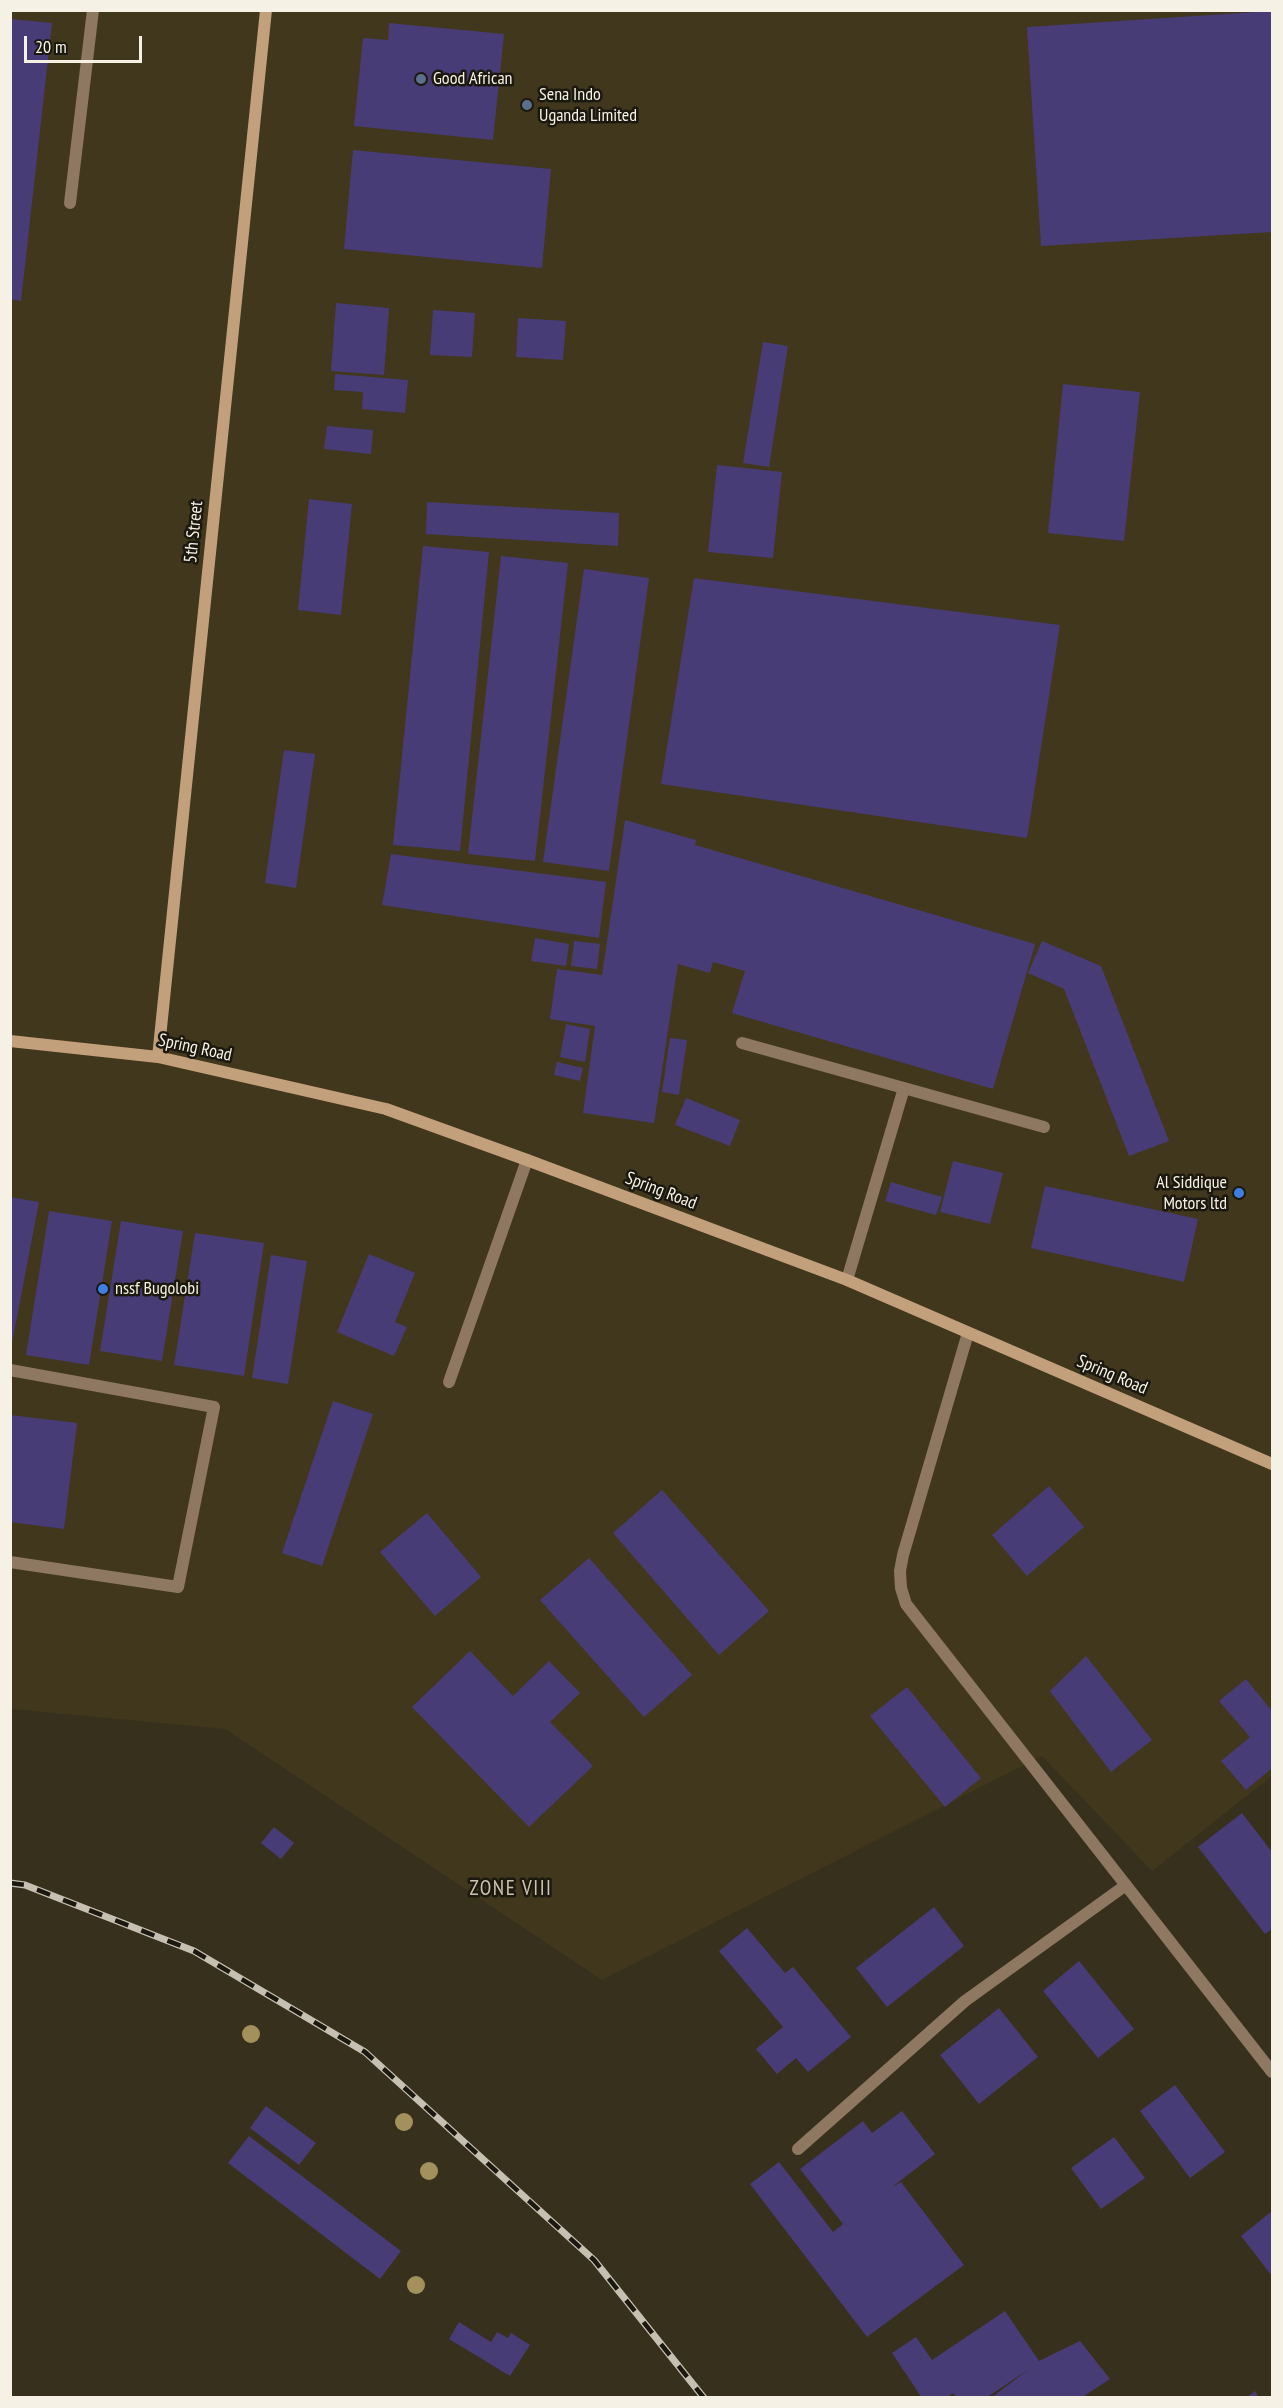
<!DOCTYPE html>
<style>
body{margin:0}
#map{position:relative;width:1283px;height:2408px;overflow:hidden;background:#37301c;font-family:"PT Sans Narrow",sans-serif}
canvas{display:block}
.frame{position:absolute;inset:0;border:12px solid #f5f1e4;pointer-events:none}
.scale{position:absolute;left:24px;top:36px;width:118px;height:27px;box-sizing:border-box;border:3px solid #f5f1e4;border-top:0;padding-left:8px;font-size:18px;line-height:21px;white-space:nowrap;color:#f5f1e4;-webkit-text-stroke:4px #1b180f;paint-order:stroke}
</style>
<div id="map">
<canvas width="1283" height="2408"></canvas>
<div class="frame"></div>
<div class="scale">20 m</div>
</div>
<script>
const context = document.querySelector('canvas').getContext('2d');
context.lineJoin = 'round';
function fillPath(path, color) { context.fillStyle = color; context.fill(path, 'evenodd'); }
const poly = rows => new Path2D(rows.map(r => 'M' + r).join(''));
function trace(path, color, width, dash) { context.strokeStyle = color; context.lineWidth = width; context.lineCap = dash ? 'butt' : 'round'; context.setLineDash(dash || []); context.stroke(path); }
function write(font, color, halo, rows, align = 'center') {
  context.font = font + ' "PT Sans Narrow",sans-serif'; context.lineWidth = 5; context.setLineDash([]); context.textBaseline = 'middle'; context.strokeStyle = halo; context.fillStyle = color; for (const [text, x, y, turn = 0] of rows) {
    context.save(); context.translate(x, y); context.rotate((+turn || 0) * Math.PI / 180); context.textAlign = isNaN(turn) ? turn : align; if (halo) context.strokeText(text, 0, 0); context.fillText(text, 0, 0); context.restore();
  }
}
const built = poly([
 [10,11,1272,11,1272,1776,1152,1871,1042,1756,602,1980,225,1729,11,1709]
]);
const building = poly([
 [1272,11,1272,232,1041,246,1027,27],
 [10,19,52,23,21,301,10,299],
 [389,23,504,34,493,140,354,126,363,38,388,40],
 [353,150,551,169,542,268,344,249],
 [336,303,389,308,384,375,331,371],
 [433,310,475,313,472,357,430,355],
 [518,318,566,321,563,360,516,357],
 [763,342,788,346,769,467,743,463],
 [335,374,408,380,405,413,362,409,363,392,334,390],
 [1063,384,1140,392,1124,541,1048,533],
 [327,426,373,430,371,454,324,449],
 [717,465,782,472,773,558,708,552],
 [309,499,352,504,341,615,298,610],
 [427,502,619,513,618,546,426,534],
 [423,546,489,552,460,851,393,845],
 [501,556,568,563,535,861,468,854],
 [584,569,649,578,609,871,543,862],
 [694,578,1060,625,1027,838,661,784],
 [284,750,315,754,296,888,265,883],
 [625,820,696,840,695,845,1035,944,993,1089,732,1013,745,971,713,962,710,973,678,964,654,1123,583,1113,595,1026,550,1019,557,969,602,975],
 [391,854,606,882,599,938,382,905],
 [535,938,569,944,566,966,531,961],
 [574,941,600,944,597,969,571,966],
 [1042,941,1101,966,1169,1141,1129,1156,1064,989,1028,973],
 [566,1024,590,1029,585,1062,560,1057],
 [670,1038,687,1040,679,1095,662,1092],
 [557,1062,583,1068,580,1081,554,1075],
 [686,1098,740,1120,730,1146,675,1125],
 [953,1161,1003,1173,990,1224,940,1212],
 [891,1182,942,1197,936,1215,885,1201],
 [1045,1186,1198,1219,1184,1282,1031,1248],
 [10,1197,39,1202,12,1343,10,1343],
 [49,1211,112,1221,89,1365,26,1355],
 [121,1221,183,1231,162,1361,100,1351],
 [195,1233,264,1243,244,1376,174,1365],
 [369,1254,415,1273,395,1322,407,1327,394,1356,337,1332],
 [271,1255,307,1261,288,1384,252,1378],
 [333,1401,373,1414,322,1566,282,1553],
 [10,1415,77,1423,64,1529,10,1522],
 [1049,1486,1084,1527,1027,1576,992,1535],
 [662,1490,769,1611,719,1655,613,1533],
 [427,1513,481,1577,435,1616,380,1552],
 [589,1558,692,1675,644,1717,540,1600],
 [470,1651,513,1696,549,1661,580,1693,550,1722,593,1766,529,1827,412,1707],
 [1086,1656,1152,1740,1111,1772,1050,1691],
 [1246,1679,1272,1711,1272,1768,1246,1790,1221,1761,1250,1737,1219,1701],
 [907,1687,981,1778,945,1807,870,1716],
 [1242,1813,1272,1852,1272,1929,1265,1934,1198,1847],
 [274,1827,294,1843,281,1859,261,1843],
 [934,1907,964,1946,887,2007,856,1968],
 [747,1928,785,1973,793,1967,851,2037,808,2072,796,2058,777,2074,756,2049,783,2027,719,1951],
 [1079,1961,1134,2029,1098,2058,1043,1991],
 [999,2008,1038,2057,979,2104,940,2055],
 [1175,2085,1225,2152,1190,2178,1140,2111],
 [266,2106,316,2143,299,2165,250,2128],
 [902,2111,935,2154,892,2187,901,2182,964,2265,867,2337,750,2184,779,2162,833,2232,843,2224,800,2169,863,2121,872,2133],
 [249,2136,401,2251,380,2279,228,2163],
 [1114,2137,1145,2178,1101,2209,1071,2168],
 [1272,2211,1272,2276,1241,2236],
 [1005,2311,1039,2361,1080,2341,1110,2379,1081,2398,991,2398,1029,2369,986,2398,957,2398,953,2393,947,2398,922,2398,892,2353,916,2337,932,2360],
 [459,2322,491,2342,497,2332,508,2338,511,2333,530,2345,510,2376,449,2339],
 [1255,2391,1259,2398,1246,2398]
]);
const lane = poly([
 [70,203,93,10],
 [742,1043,1044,1127],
 [847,1280,904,1088],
 [10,1370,214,1407,178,1587,10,1562],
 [449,1382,527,1160]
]);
const street = poly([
 [968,1333,903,1555,900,1571,901,1588,906,1604,1272,2072],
 [798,2149,965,2001,1126,1885]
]);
const secondary = poly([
 [10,1041,158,1057,386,1109,527,1160,847,1280,1272,1464],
 [158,1057,266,10]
]);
const rail = poly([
 [10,1883,25,1885,194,1951,365,2052,594,2260,704,2398]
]);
const trees = [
 [251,2034],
 [404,2122],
 [429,2171],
 [416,2285]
];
const markers = [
 [421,79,6,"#5c6f8a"],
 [527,105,6,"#5c6f8a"],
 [1239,1193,6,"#3f7fe0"],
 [103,1289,6,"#3f7fe0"]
];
const poiNames = [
 ["Good African",433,79],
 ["Sena Indo",539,95],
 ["Uganda Limited",539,116],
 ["Al Siddique",1227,1183,"right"],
 ["Motors ltd",1227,1204,"right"],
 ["nssf Bugolobi",115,1289]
];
const streetNames = [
 ["5th Street",194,532,-84],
 ["Spring Road",195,1048,12],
 ["Spring Road",661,1191,21],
 ["Spring Road",1112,1375,23]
];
const quarterNames = [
 ["ZONE VIII",511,1889]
];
fillPath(built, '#40371c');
fillPath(building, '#483c76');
trace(lane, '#8e7861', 12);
trace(street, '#8e7861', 12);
trace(secondary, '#c3a07c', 12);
trace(rail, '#c5c0b1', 7);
trace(rail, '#1b180f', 4.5, [14]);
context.fillStyle = '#a3915d';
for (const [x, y] of trees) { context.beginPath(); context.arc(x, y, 9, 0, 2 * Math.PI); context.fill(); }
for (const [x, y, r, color] of markers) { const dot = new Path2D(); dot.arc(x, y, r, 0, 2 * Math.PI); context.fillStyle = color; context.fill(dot); trace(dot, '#1b180f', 2); }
write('18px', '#f5f1e4', '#1b180f', poiNames, 'left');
write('18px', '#f5f1e4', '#1b180f', streetNames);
context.letterSpacing = '1.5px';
write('21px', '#cac2aa', '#1b180f', quarterNames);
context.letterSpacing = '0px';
</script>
